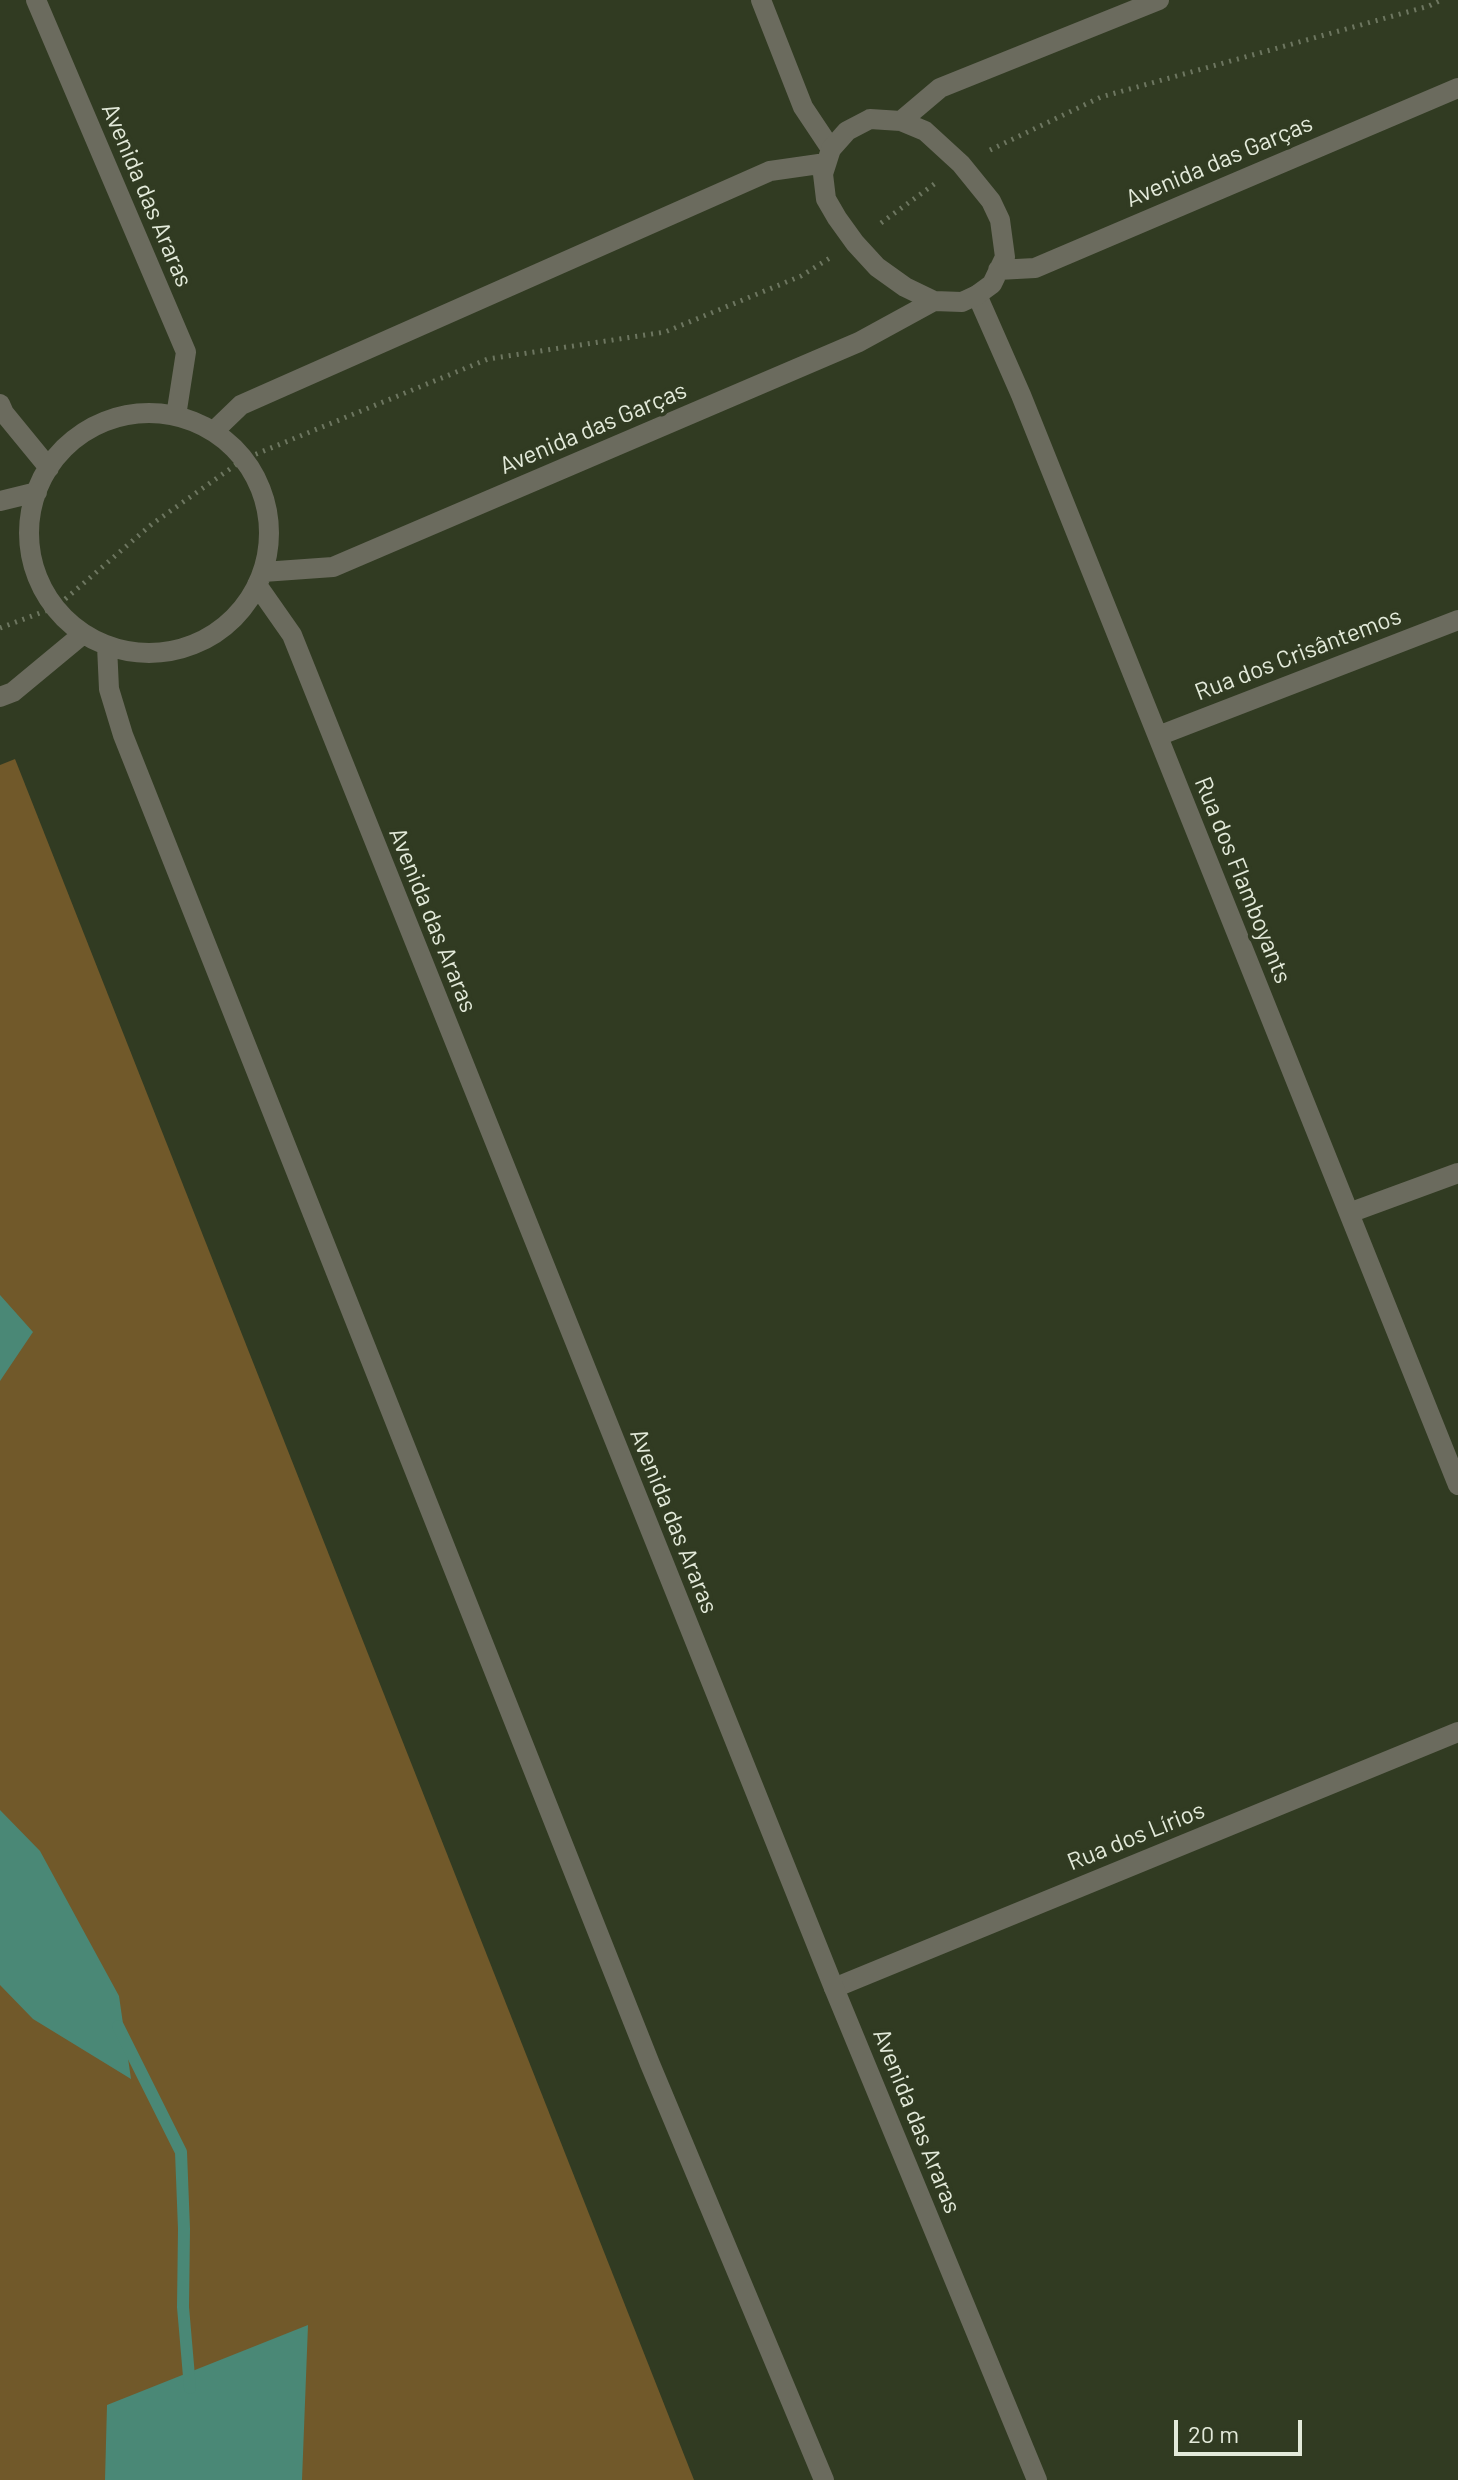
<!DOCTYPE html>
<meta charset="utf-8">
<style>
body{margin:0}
#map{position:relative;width:1458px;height:2480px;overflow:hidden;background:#313b22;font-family:Barlow,sans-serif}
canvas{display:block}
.scale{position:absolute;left:1174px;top:2420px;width:128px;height:36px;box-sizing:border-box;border:4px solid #e3eada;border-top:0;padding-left:10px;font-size:24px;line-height:28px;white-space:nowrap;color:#e3eada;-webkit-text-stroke:6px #313b22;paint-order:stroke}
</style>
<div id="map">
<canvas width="1458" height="2480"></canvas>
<div class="scale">20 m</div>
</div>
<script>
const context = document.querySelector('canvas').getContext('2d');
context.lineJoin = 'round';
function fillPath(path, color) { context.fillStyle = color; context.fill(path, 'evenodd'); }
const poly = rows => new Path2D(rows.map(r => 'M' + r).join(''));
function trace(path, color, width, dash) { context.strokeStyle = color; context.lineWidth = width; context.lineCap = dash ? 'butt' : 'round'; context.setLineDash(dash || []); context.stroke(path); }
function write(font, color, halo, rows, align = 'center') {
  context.font = font + ' Barlow,sans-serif'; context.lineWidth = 8; context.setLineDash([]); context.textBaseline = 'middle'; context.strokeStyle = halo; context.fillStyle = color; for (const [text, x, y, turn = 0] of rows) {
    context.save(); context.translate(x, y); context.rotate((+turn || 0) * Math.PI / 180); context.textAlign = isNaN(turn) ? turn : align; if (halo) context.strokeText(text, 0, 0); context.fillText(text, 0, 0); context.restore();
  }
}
const forest = poly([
 [15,759,694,2480,0,2480,0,765]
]);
const water = poly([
 [0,1295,33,1332,0,1381],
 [0,1810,40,1851,119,1996,131,2079,33,2019,0,1985],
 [308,2325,302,2480,105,2480,107,2405]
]);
const stream = poly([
 [118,2026,181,2152,184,2229,183,2307,190,2388]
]);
const path = poly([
 [990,150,1101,97,1429,6,1441,0],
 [881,223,937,182],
 [0,628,56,607,152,524,244,459,488,359,665,332,801,276,830,258]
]);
const minor = poly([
 [761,0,803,107,831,149],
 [977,295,1021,395,1458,1485],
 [1158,736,1458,620],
 [1349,1213,1458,1173],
 [834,1988,1458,1732]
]);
const tertiary = poly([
 [36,0,186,352,176,416],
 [870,119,901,121,925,131,961,164,991,201,1000,220,1005,257,992,284,977,295,962,302,934,301,905,287,877,267,855,243,837,218,826,199,823,174,831,149,847,131,870,119],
 [901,121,940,88,1159,0],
 [998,270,1035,268,1458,88],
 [0,404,4,413,49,468],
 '29 533a120 120 0 1 1 240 0a120 120 0 1 1-240 0Z',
 [214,431,241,405,770,171,826,163],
 [0,501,37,492],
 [263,572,333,567,859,342,934,301],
 [257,585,292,635,834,1988,1037,2480],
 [107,646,109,689,123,735,650,2064,824,2480],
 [0,697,13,692,83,634]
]);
const streetNames = [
 ["Avenida das Garças",1219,161,-23],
 ["Avenida das Araras",147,195,67],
 ["Avenida das Garças",593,428,-23],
 ["Rua dos Crisântemos",1298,654,-21],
 ["Rua dos Flamboyants",1243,880,68],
 ["Avenida das Araras",433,920,68],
 ["Avenida das Araras",674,1521,68],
 ["Rua dos Lírios",1136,1836,-22],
 ["Avenida das Araras",917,2121,68]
];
fillPath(forest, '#71592a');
fillPath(water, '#4a8876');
trace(stream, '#4a8876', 12);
trace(path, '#6d7660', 5, [2, 6]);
trace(minor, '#6b6b5e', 20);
trace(tertiary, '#6b6b5e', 20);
write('24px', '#e3eada', '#313b22', streetNames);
</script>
